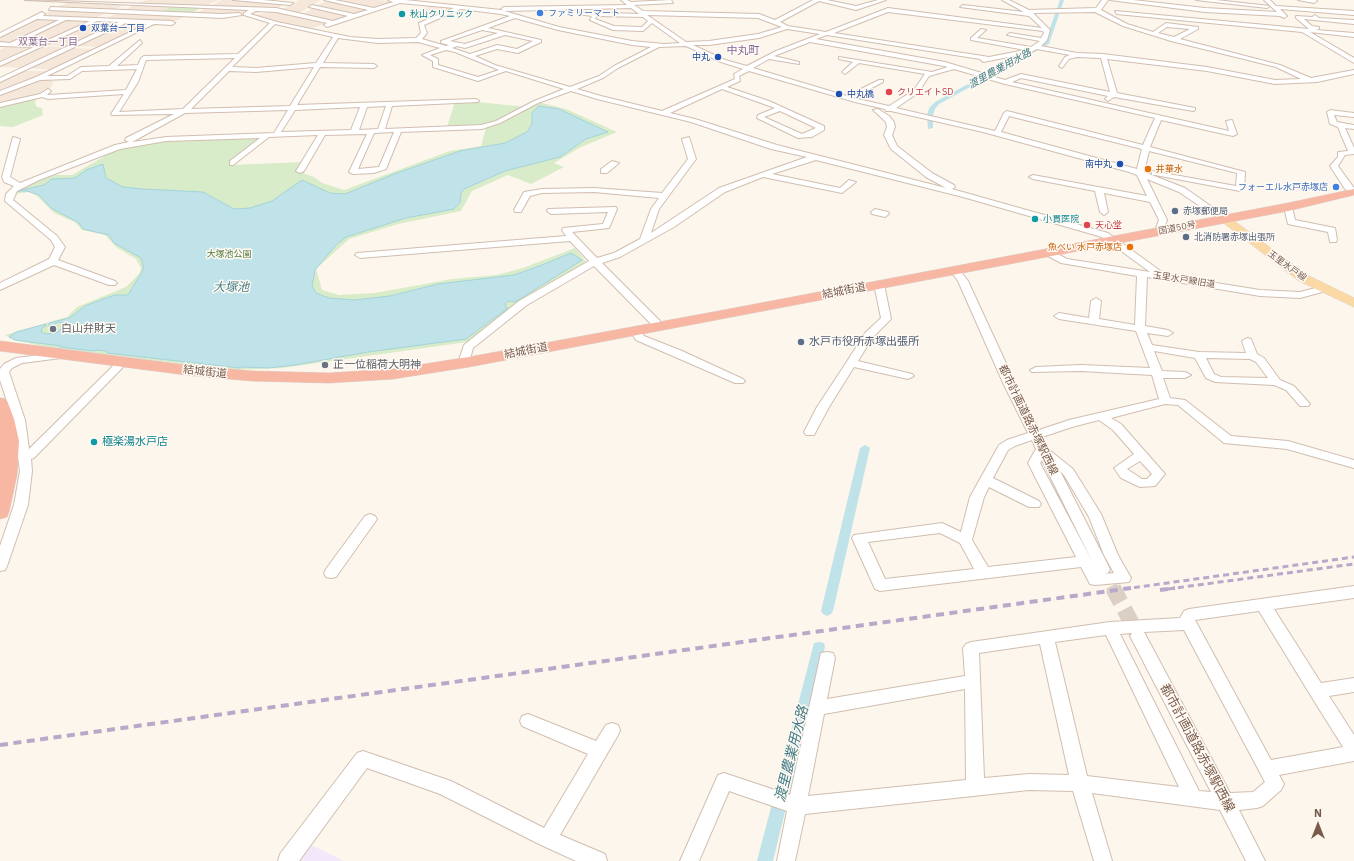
<!DOCTYPE html>
<meta charset="utf-8">
<style>
body{margin:0}
#map{position:relative;width:1354px;height:861px;overflow:hidden;background:#fdf6ec;font-family:"IBM Plex Sans",sans-serif}
canvas{display:block}
.north{position:absolute;left:1298px;top:805px;width:40px;height:40px;-webkit-text-stroke:3px #fffaf3;paint-order:stroke;rotate:0deg;font-size:11px;font-weight:700;line-height:16px;text-align:center;color:#7a5c4d}
.north::after{content:'';display:block;margin:auto;width:14px;height:18px;background:#7a5c4d;clip-path:polygon(50% 0,100% 100%,50% 72%,0 100%)}
</style>
<div id="map">
<canvas width="1354" height="861"></canvas>
<div class="north">N</div>
</div>
<script>
const context = document.querySelector('canvas').getContext('2d');
context.lineJoin = 'round';
function fillPath(path, color) { context.fillStyle = color; context.fill(path, 'evenodd'); }
const poly = rows => new Path2D(rows.map(r => 'M' + r).join(''));
function trace(path, color, width, dash) { context.strokeStyle = color; context.lineWidth = width; context.lineCap = dash ? 'butt' : 'round'; context.setLineDash(dash || []); context.stroke(path); }
function write(font, color, halo, rows, align = 'center') {
  context.font = font + ' "IBM Plex Sans","Noto Sans JP",sans-serif'; context.lineWidth = 3; context.setLineDash([]); context.textBaseline = 'middle'; context.strokeStyle = halo; context.fillStyle = color; for (const [text, x, y, turn = 0] of rows) {
    context.save(); context.translate(x, y); context.rotate((+turn || 0) * Math.PI / 180); context.textAlign = isNaN(turn) ? turn : align; if (halo) context.strokeText(text, 0, 0); context.fillText(text, 0, 0); context.restore();
  }
}
const residential = poly([
 [147,0,218,0,206,6,139,3],
 [222,0,234,0,232,1,284,4,276,9,210,6],
 [299,0,321,0,298,14,280,11],
 [332,0,378,0,396,2,376,8],
 [326,1,371,10,356,15,314,7],
 [67,3,124,5,111,11,54,9],
 [134,5,171,7,157,13,121,12],
 [207,8,251,10,243,14,223,16,194,14],
 [313,8,351,16,335,22,301,15],
 [54,10,108,12,93,19,39,16],
 [276,12,329,23,309,29,277,23,253,15],
 [118,13,187,16,173,22,104,19],
 [35,18,61,19,11,43,0,43,0,36],
 [65,20,91,20,36,45,16,44],
 [101,21,122,22,69,46,47,45],
 [127,22,149,23,100,47,76,46],
 [10,45,33,46,0,61,0,50],
 [44,46,67,47,21,68,0,67],
 [72,48,95,49,51,70,29,68],
 [24,71,48,71,0,92,0,81],
 [40,79,54,81,50,89,41,94,0,104,0,94]
]);
const commercial = poly([
 [430,6,451,8,454,9,441,15,415,12]
]);
const education = poly([
 [309,844,344,861,295,861]
]);
const green = poly([
 [171,7,200,8,201,8,189,14,157,13],
 [37,97,35,103,37,107,42,108,43,115,13,127,0,126,0,106],
 [455,102,478,102,526,107,538,102,566,109,617,132,579,148,554,163,564,167,531,184,508,175,472,191,461,211,398,224,349,239,316,269,322,290,339,295,375,293,452,279,496,275,523,268,575,248,587,263,467,342,282,368,233,370,46,347,14,340,5,335,67,317,77,307,126,287,139,274,141,268,136,259,116,247,105,235,82,230,75,222,54,213,36,195,29,192,13,194,22,186,47,175,72,175,122,146,147,142,253,137,259,139,231,165,303,162,303,171,305,174,314,177,322,183,344,190,450,151,481,146,486,128,447,127]
]);
const water = poly([
 [539,106,559,109,608,132,586,139,560,157,505,171,464,189,461,193,460,203,454,209,406,218,346,237,336,245,315,270,312,286,316,293,329,298,354,300,390,296,438,284,514,275,542,265,571,253,582,260,515,302,508,301,505,304,506,305,505,307,508,308,466,339,368,352,295,365,268,368,242,367,240,368,107,353,107,351,96,350,94,351,60,347,61,346,15,340,9,337,16,332,46,324,46,326,42,328,41,332,47,334,56,333,67,324,59,322,49,326,49,323,69,318,85,306,103,299,115,295,128,295,143,270,143,265,141,258,114,243,109,235,83,229,79,223,51,208,39,195,27,191,18,191,44,185,52,179,75,178,86,170,103,164,106,178,123,187,142,189,203,192,234,209,250,208,272,201,302,180,330,193,345,194,394,174,460,151,505,143,527,132,532,124,532,113,539,106]
]);
const canal = poly([
 [1060,0,1064,0,1049,44,939,104,935,109,933,115,933,128,928,129,927,115,929,108,935,102,1045,42,1060,0],
 [865,445,870,448,833,611,831,614,827,616,823,614,821,611,860,448,865,445],
 [819,642,824,643,825,647,773,861,757,861,813,647,814,643,819,642]
]);
const minorTunnelFar1 = poly([
 [1103,570,1113,589]
]);
const minorTunnel = poly([
 [1113,588,1138,635]
]);
const minor = poly([
 [25,0,276,8,333,21,348,16,309,7,312,5,354,14,368,10,324,0,335,0,374,8,393,2,388,0,405,0,501,10,559,27,632,41,664,44,680,43,652,23,643,31,613,30,590,20,592,16,577,14,580,12,639,14,631,8,504,11,501,9,504,7,627,5,621,0,627,0,631,2,671,0,673,3,634,5,643,11,759,14,775,20,813,0,827,0,856,6,878,0,886,0,856,10,819,1,780,22,788,26,826,32,888,8,1042,28,1029,16,960,7,963,5,1024,12,1002,0,1009,0,1029,10,1096,8,1102,0,1108,0,1101,10,1127,24,1153,32,1166,23,1198,27,1198,29,1180,39,1280,65,1311,78,1354,70,1354,74,1317,82,1275,84,1207,71,1107,59,1117,93,1195,108,1195,110,1193,111,1114,97,1108,101,1105,99,1108,96,1021,78,1012,82,1229,131,1226,121,1232,120,1237,134,1233,136,1161,120,1150,147,1245,172,1244,189,1240,191,1155,175,1152,175,1152,171,1236,186,1237,173,1149,151,1144,172,1185,188,1229,219,1228,221,1222,221,1179,192,1147,179,1167,220,1163,231,1159,234,1155,231,1159,220,1150,202,1104,193,1108,212,1104,215,1100,212,1095,191,1033,179,1029,177,1033,175,1147,196,1137,175,1129,172,983,132,891,111,886,111,885,109,855,102,749,71,739,76,740,81,727,87,769,101,824,126,824,130,812,137,798,138,757,118,758,115,775,108,722,89,670,113,695,119,777,145,946,188,926,177,891,149,884,135,887,127,886,122,873,110,878,109,889,116,894,122,895,127,892,135,897,146,932,173,954,185,955,187,952,189,1108,233,1166,275,1260,290,1300,292,1323,286,1326,287,1328,289,1326,291,1300,298,1260,296,1147,277,1145,326,1168,330,1173,333,1168,336,1147,333,1152,345,1199,352,1246,353,1242,341,1247,338,1251,339,1257,354,1264,358,1280,380,1294,386,1310,404,1308,406,1300,406,1286,390,1274,385,1215,382,1206,378,1195,358,1154,351,1162,371,1185,372,1191,375,1185,378,1163,378,1170,398,1185,400,1231,436,1288,441,1354,460,1354,468,1287,449,1224,443,1178,405,1165,404,1111,418,1121,424,1165,474,1155,486,1140,487,1121,478,1114,468,1134,454,1113,430,1099,420,1072,427,1042,437,1048,449,1073,469,1101,514,1118,555,1131,578,1129,582,1095,585,1090,584,1081,567,880,591,875,589,852,538,854,535,942,523,961,532,970,497,999,445,1007,440,1028,433,1004,385,958,281,950,270,952,268,958,268,968,281,1016,385,1039,430,1069,420,1159,399,1152,375,1081,371,1032,372,1030,370,1036,367,1081,365,1150,368,1136,331,1059,319,1054,316,1059,313,1089,318,1091,301,1096,298,1101,301,1099,319,1135,325,1137,276,1061,263,1044,254,1044,250,1050,250,1067,259,1150,272,1102,237,963,197,816,160,772,174,840,188,849,180,856,182,842,193,763,177,725,192,674,227,620,257,602,263,663,324,664,326,663,328,655,328,594,266,527,305,473,348,470,359,474,362,469,365,465,364,459,360,464,345,519,301,589,261,570,241,360,258,355,255,357,253,566,236,562,230,563,228,603,224,608,212,551,214,547,211,548,209,616,207,617,209,609,228,572,232,597,258,614,253,640,239,651,209,659,198,594,192,542,193,530,196,521,212,515,212,514,210,524,192,542,189,594,188,662,193,688,159,682,139,689,137,696,159,659,209,651,233,719,188,807,157,771,149,691,122,597,99,571,91,538,103,500,123,482,129,401,132,386,169,374,173,353,174,349,172,367,134,325,135,304,171,300,173,296,171,318,135,269,137,233,165,230,165,230,161,260,138,166,141,120,149,39,180,17,191,13,200,57,236,65,247,58,260,115,281,117,283,115,285,109,285,54,265,0,290,0,283,49,259,55,247,51,240,5,201,6,194,14,186,4,182,2,177,13,137,20,139,10,177,20,183,115,145,129,142,125,140,126,138,174,114,112,115,111,114,124,94,48,99,42,97,0,107,0,103,40,94,48,89,51,91,47,95,48,95,126,90,137,69,82,71,70,79,40,80,0,95,0,91,36,77,147,24,126,23,0,82,0,78,119,22,97,21,0,66,0,62,34,47,0,46,0,42,10,43,59,20,37,19,0,37,0,33,42,12,45,14,43,16,172,21,175,23,172,25,154,24,47,76,67,76,81,67,109,66,140,40,142,43,117,66,138,65,141,58,144,56,238,54,270,23,244,15,244,13,249,10,25,0],
 [400,3,454,8,419,23,421,33,416,38,378,39,350,37,277,22,250,14,256,11,276,12,327,23,324,25,327,27,400,3],
 [461,9,501,14,510,16,441,41,441,43,449,45,446,46,422,39,427,33,424,25,461,9],
 [888,12,1043,31,1044,33,1041,38,1010,33,1007,35,1040,41,1031,47,977,38,986,30,981,29,971,38,971,40,1025,50,989,57,834,33,888,12],
 [1095,12,1123,26,1171,41,1276,67,1301,79,1275,80,1207,67,1103,54,1077,53,1041,46,1047,40,1050,30,1033,13,1095,12],
 [647,15,758,18,782,27,758,34,709,41,686,42,647,15],
 [597,16,643,17,648,21,642,27,614,26,595,19,597,16],
 [515,18,558,30,632,45,651,47,614,66,599,76,570,87,495,65,475,56,497,49,518,53,541,42,541,40,488,28,515,18],
 [66,20,90,21,39,44,18,43,66,20],
 [275,24,333,37,316,63,256,68,232,67,275,24],
 [1167,27,1190,29,1174,37,1158,33,1167,27],
 [787,29,820,34,776,51,747,66,725,60,693,45,709,45,759,38,787,29],
 [482,30,498,33,465,44,450,41,482,30],
 [505,35,533,41,517,49,497,45,470,54,452,48,457,46,465,48,505,35],
 [827,35,980,59,983,62,1029,53,1037,49,1070,55,1065,57,1059,66,1062,68,1069,59,1077,57,1101,58,1110,92,1021,74,1005,80,945,62,816,39,827,35],
 [338,38,378,43,418,42,440,48,422,55,433,61,433,67,478,81,506,71,564,89,534,101,496,121,481,125,385,129,392,106,478,102,479,101,476,99,297,105,320,67,374,68,377,66,374,64,323,63,338,38],
 [810,42,944,66,948,67,932,72,839,57,839,59,853,62,842,72,845,74,859,63,925,74,913,91,889,106,853,98,883,82,883,80,879,80,847,96,753,68,769,59,799,64,799,62,774,56,810,42],
 [686,46,721,62,743,69,734,74,735,79,662,111,601,96,577,89,603,78,618,68,659,47,686,46],
 [446,50,455,52,499,70,478,77,438,65,438,59,430,55,446,50],
 [235,58,183,109,119,112,138,82,146,60,235,58],
 [314,67,290,106,191,109,229,71,256,72,314,67],
 [954,69,1005,84,1155,118,1143,145,1007,111,1004,113,995,131,896,108,918,93,929,76,954,69],
 [386,106,378,129,359,130,367,107,386,106],
 [360,107,351,130,281,132,295,110,360,107],
 [288,110,274,133,166,137,132,142,185,113,288,110],
 [780,111,816,128,802,134,764,117,780,111],
 [1009,116,1142,149,1137,169,1001,132,1009,116],
 [394,132,379,167,358,169,374,133,394,132],
 [1206,358,1250,359,1256,362,1268,378,1221,377,1214,374,1206,358],
 [1032,440,1036,449,1028,463,1076,557,988,567,972,540,984,497,989,487,1029,507,1039,507,1041,504,1039,501,993,478,1008,450,1015,446,1032,440],
 [1042,460,1092,561,1040,463,1042,460],
 [1140,461,1152,474,1147,479,1142,479,1127,469,1140,461],
 [1060,471,1064,475,1089,517,1104,555,1114,573,1104,574,1108,573,1110,569,1060,471],
 [940,533,960,543,974,569,885,579,868,542,940,533],
 [233,0,263,0,293,3,290,5,233,0],
 [1110,0,1133,0,1205,8,1277,12,1264,0,1270,0,1276,6,1354,11,1354,15,1280,9,1287,16,1284,18,1280,16,1205,12,1110,0],
 [1196,0,1216,0,1270,6,1267,8,1196,0],
 [1298,0,1316,0,1317,1,1314,3,1298,0],
 [51,7,222,14,239,13,242,15,222,18,49,10,51,7],
 [1115,11,1309,29,1296,18,1296,16,1312,17,1315,15,1319,18,1354,20,1354,24,1304,19,1312,26,1319,27,1319,29,1316,30,1354,33,1354,37,1310,32,1354,58,1354,63,1302,32,1117,14,1115,11],
 [1330,110,1354,113,1354,117,1334,115,1337,122,1354,125,1354,129,1345,128,1354,148,1354,154,1345,155,1338,166,1354,188,1354,194,1345,189,1330,166,1338,157,1338,152,1348,151,1338,127,1330,124,1327,112,1330,110],
 [612,161,619,163,607,173,601,173,601,169,612,161],
 [1288,204,1292,207,1295,220,1335,228,1337,240,1336,242,1330,242,1328,232,1288,224,1284,207,1288,204],
 [875,209,888,212,889,214,885,217,872,214,871,212,875,209],
 [879,281,884,284,891,319,873,337,858,361,912,374,914,376,908,379,854,367,829,407,814,435,806,435,804,432,817,407,846,363,865,333,881,318,874,284,879,281],
 [635,328,639,329,644,336,682,351,743,379,745,381,743,383,735,383,636,340,630,331,635,328],
 [65,352,70,355,69,357,22,363,12,368,9,372,25,420,29,449,119,360,123,359,128,362,34,458,31,459,32,471,28,505,7,566,5,570,0,571,0,546,14,505,20,471,13,420,0,380,0,369,4,364,16,358,65,352],
 [370,514,375,516,377,519,375,522,336,577,331,578,326,577,324,573,326,569,365,516,370,514],
 [1354,586,1354,598,1274,609,1321,683,1354,678,1354,692,1329,696,1354,735,1354,761,1279,775,1284,784,1281,790,1263,806,1257,808,1239,810,1265,861,1246,861,1220,810,1092,793,1112,861,1094,861,1073,791,1029,790,805,814,795,861,777,861,787,811,729,791,699,861,680,861,718,775,724,773,790,795,821,653,827,652,833,653,835,658,827,699,965,676,963,648,966,644,971,642,1110,622,1180,618,1184,611,1189,609,1354,586],
 [1259,611,1311,696,1343,747,1271,760,1195,620,1259,611],
 [1184,630,1265,782,1253,792,1230,793,1144,632,1184,630],
 [1132,633,1130,636,1211,792,1199,791,1120,634,1132,633],
 [1106,635,1179,787,1087,776,1055,642,1106,635],
 [1040,644,1069,775,1029,774,984,778,979,653,1040,644],
 [965,689,966,780,808,796,824,714,965,689],
 [528,714,596,741,606,725,612,723,618,725,620,730,618,735,560,835,605,854,607,861,576,861,541,845,440,794,367,768,299,861,278,861,280,854,357,753,363,751,451,781,544,828,588,754,522,726,520,721,522,716,528,714]
]);
const major = poly([
 [1225,216,1229,217,1307,275,1354,298,1354,307,1299,281,1221,221,1220,219,1225,216]
]);
const highway = poly([
 [1354,189,1354,195,1288,211,469,367,393,379,329,383,252,381,194,376,0,351,0,341,194,366,252,371,329,373,393,369,469,357,724,310,1288,203,1354,189],
 [0,398,6,399,8,403,14,419,19,441,17,475,9,512,7,517,0,519,0,398]
]);
const railFar1 = poly([
 [1124,589,1354,557],
 [1168,589,1354,564]
]);
const rail = poly([
 [1160,590,1175,588],
 [0,745,1131,588]
]);
const markers = [
 [540,13,4,"#3f7fe0"],
 [402,14,4,"#0f9aa8"],
 [83,28,4,"#1a4fb4"],
 [718,57,4,"#1a4fb4"],
 [889,92,4,"#e0444e"],
 [839,94,4,"#1a4fb4"],
 [1120,164,4,"#1a4fb4"],
 [1148,169,4,"#e8710a"],
 [1336,187,4,"#3f7fe0"],
 [1175,211,4,"#5c6f8a"],
 [1035,219,4,"#0f9aa8"],
 [1087,225,4,"#e0444e"],
 [1186,237,4,"#5c6f8a"],
 [1130,247,4,"#e8710a"],
 [53,329,4,"#6b7280"],
 [801,342,4,"#5c6f8a"],
 [325,365,4,"#6b7280"],
 [94,442,4,"#0f9aa8"]
];
const farShopnames = [
 ["ファミリーマート",548,13],
 ["フォーエル水戸赤塚店",1328,187,"right"]
];
const farCulturenames = [
 ["秋山クリニック",410,14],
 ["小貫医院",1043,219]
];
const farTransitnames = [
 ["双葉台一丁目",91,28],
 ["中丸",710,57,"right"],
 ["中丸橋",847,94],
 ["南中丸",1112,164,"right"]
];
const farHealthnames = [
 ["クリエイトSD",897,92],
 ["天心堂",1095,225]
];
const farFoodnames = [
 ["井華水",1156,169],
 ["魚べい 水戸赤塚店",1122,247,"right"]
];
const farServicenames = [
 ["赤塚郵便局",1183,211],
 ["北消防署赤塚出張所",1194,237]
];
const farStreetnames = [
 ["国道50号",1177,228,-11],
 ["玉里水戸線",1287,266,36],
 ["玉里水戸線旧道",1184,280,9]
];
const farParknames = [
 ["大塚池公園",229,254]
];
const farNeighbourhoodnames = [
 ["双葉台一丁目",48,42]
];
const farWaternames = [
 ["渡里農業用水路",1000,69,-29]
];
const farQuarternames = [
 ["中丸町",743,51]
];
const streetNames = [
 ["結城街道",844,291,-11],
 ["結城街道",526,351,-11],
 ["結城街道",205,372,6],
 ["都市計画道路赤塚駅西線",1028,420,64]
];
const worshipNames = [
 ["白山弁財天",61,329],
 ["正一位稲荷大明神",333,365]
];
const serviceNames = [
 ["水戸市役所赤塚出張所",809,342]
];
const cultureNames = [
 ["極楽湯水戸店",102,442]
];
const waterNames = [
 ["大塚池",231,288]
];
const nearStreetnames = [
 ["都市計画道路赤塚駅西線",1197,748,62]
];
const nearWaternames = [
 ["渡里農業用水路",792,754,-76]
];
fillPath(residential, '#f5e8da');
fillPath(commercial, '#fde8e0');
fillPath(education, '#f3e8fa');
fillPath(green, '#d8ecc9');
fillPath(water, '#bfe3e8');
trace(water, '#a5d3da', 1);
fillPath(canal, '#bfe3e8');
trace(minorTunnelFar1, '#dcd0c4', 12, [12, 6]);
trace(minorTunnel, '#dcd0c4', 16, [16, 8]);
trace(minor, '#d1beb0', 2);
trace(major, '#dad1cd', 1);
trace(highway, '#dad1cd', 1);
fillPath(minor, '#fff');
fillPath(major, '#fbd9a5');
fillPath(highway, '#f7b7a3');
trace(railFar1, '#b9a8c9', 3, [6, 4]);
trace(rail, '#b9a8c9', 4, [8, 5.5]);
for (const [x, y, r, color] of markers) { const dot = new Path2D(); dot.arc(x, y, r, 0, 2 * Math.PI); context.fillStyle = color; context.fill(dot); trace(dot, '#fffaf3', 1.5); }
write('9px', '#366cbe', '#fffaf3', farShopnames, 'left');
write('9px', '#0d838f', '#fffaf3', farCulturenames, 'left');
write('9px', '#164399', '#fffaf3', farTransitnames, 'left');
write('9px', '#be3a42', '#fffaf3', farHealthnames, 'left');
write('9px', '#c56008', '#fffaf3', farFoodnames, 'left');
write('9px', '#4e5e75', '#fffaf3', farServicenames, 'left');
write('9px', '#7a5c4d', '#fffaf3', farStreetnames);
write('9px', '#537a41', '#fffaf3', farParknames);
write('10px', '#846695', '#fffaf3', farNeighbourhoodnames);
write('italic 10px', '#437c86', '#fffaf3', farWaternames);
write('11px', '#846695', '#fffaf3', farQuarternames);
write('11px', '#7a5c4d', '#fffaf3', streetNames);
write('11px', '#5b616d', '#fffaf3', worshipNames, 'left');
write('11px', '#4e5e75', '#fffaf3', serviceNames, 'left');
write('11px', '#0d838f', '#fffaf3', cultureNames, 'left');
write('italic 12px', '#437c86', '#fffaf3', waterNames);
write('13px', '#7a5c4d', '#fffaf3', nearStreetnames);
write('italic 14px', '#437c86', '#fffaf3', nearWaternames);
</script>
